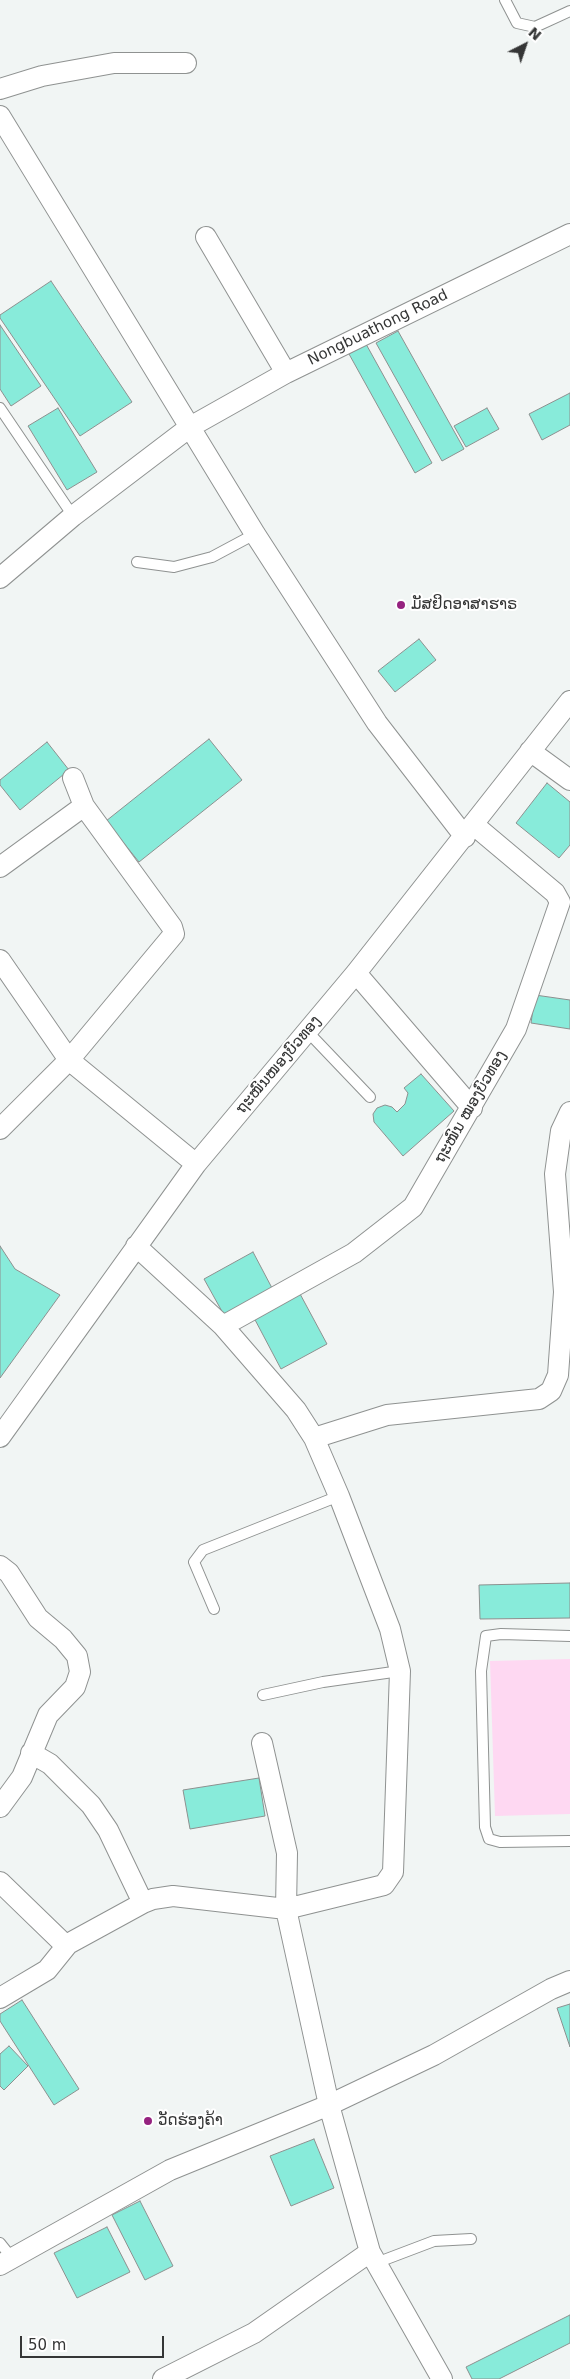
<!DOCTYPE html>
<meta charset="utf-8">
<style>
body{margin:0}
#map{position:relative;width:570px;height:2379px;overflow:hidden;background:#f1f5f4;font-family:"DejaVu Sans",sans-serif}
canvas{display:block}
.north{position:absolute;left:500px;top:20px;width:50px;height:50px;-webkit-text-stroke:4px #fff;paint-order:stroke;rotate:41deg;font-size:14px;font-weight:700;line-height:20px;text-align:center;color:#353636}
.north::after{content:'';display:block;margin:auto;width:18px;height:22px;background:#353636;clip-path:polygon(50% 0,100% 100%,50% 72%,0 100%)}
.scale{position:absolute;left:20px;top:2336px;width:144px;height:22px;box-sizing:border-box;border:2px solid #353636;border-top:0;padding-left:6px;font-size:15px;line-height:18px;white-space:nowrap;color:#353636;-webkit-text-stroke:4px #fff;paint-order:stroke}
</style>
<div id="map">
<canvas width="570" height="2379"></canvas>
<div class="north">N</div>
<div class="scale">50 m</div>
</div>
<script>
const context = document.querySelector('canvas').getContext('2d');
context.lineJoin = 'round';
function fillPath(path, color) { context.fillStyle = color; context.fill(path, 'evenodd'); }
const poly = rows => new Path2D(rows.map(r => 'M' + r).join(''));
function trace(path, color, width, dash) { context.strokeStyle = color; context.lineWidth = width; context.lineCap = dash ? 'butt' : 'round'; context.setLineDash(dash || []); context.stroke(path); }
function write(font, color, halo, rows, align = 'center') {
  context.font = font + ' "DejaVu Sans","Noto Sans Lao",sans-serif'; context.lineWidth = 4; context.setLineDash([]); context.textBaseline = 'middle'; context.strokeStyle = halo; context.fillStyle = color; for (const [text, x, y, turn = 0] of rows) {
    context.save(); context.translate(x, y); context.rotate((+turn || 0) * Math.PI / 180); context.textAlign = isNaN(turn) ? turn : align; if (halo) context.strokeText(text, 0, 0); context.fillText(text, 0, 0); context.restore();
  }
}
const green = poly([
 [570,1659,570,1814,495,1816,490,1661]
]);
const building = poly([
 [51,281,132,402,80,436,0,318,0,315,51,281],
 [0,325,41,386,11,406,0,389,0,325],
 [398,331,464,449,442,461,376,343,398,331],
 [366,344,432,463,415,473,349,354,366,344],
 [570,393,570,425,542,440,529,414,570,393],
 [58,408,97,472,67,490,28,426,58,408],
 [487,408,499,429,466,447,454,426,487,408],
 [419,639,436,660,395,692,378,671,419,639],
 [209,739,242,780,139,862,106,821,209,739],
 [47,742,69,770,20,810,0,785,0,780,47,742],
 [547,783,570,802,570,845,559,858,516,823,547,783],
 [535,995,570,1000,570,1029,531,1023,535,995],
 [421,1074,454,1111,403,1156,374,1122,373,1114,377,1108,385,1105,392,1107,397,1112,405,1104,408,1093,404,1088,421,1074],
 [0,1246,15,1269,60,1295,0,1378,0,1246],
 [253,1252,272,1288,224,1315,204,1279,253,1252],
 [299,1292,327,1344,281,1369,253,1316,299,1292],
 [570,1583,570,1618,480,1619,479,1585,570,1583],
 [259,1778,265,1816,190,1829,183,1790,259,1778],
 [22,2000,79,2089,54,2105,0,2021,0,2014,22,2000],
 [570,2004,570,2047,557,2008,570,2004],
 [9,2046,28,2066,4,2090,0,2086,0,2054,9,2046],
 [314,2139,334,2188,291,2206,270,2156,314,2139],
 [140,2201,173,2266,145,2280,112,2215,140,2201],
 [107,2227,130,2272,77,2298,54,2253,107,2227],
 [570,2315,570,2343,499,2379,472,2379,466,2367,570,2315]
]);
const service = poly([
 [505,0,517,23,535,27,570,11],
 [0,408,73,516],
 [137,562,174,567,212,557,255,534],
 [307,1031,370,1097],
 [214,1609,194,1562,203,1550,339,1496],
 [570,1636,501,1634,486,1636,481,1671,485,1827,489,1839,500,1842,570,1841],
 [263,1695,323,1682,400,1671],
 [0,2243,12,2258],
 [376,2263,434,2241,471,2239]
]);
const minor = poly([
 [0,89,42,76,114,63,186,63],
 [0,116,255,534,377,723,465,837],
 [206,237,286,373],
 [0,578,73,516,190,427,286,373,570,234],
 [530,751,570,780],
 [0,867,84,806],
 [0,960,69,1060,196,1164],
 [356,973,472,1108],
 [0,1129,69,1060,174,934,172,927,84,806,73,778],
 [223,1326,354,1253,413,1207,516,1029,560,902,555,893,474,825],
 [0,1437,196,1164,356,973,570,701],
 [314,1438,387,1415,539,1399,551,1391,558,1375,564,1292,555,1174,561,1131,570,1112],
 [0,1566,9,1573,38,1618,63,1639,77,1656,80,1672,75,1687,48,1715,22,1777,0,1807],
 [262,1743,287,1853,286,1909,329,2105,370,2252,442,2379],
 [31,1753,50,1764,91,1805,108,1830,143,1903],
 [0,1882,62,1942,68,1944,143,1903,153,1899,173,1896,286,1909,384,1885,393,1872,400,1671,390,1629,339,1496,314,1438,296,1410,223,1326,136,1246],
 [0,1998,47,1970,68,1944],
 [0,2265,170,2170,329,2105,434,2055,551,1989,570,1981],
 [163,2379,254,2333,370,2252]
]);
const markers = [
 [401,605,5,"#95227f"],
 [148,2121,5,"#95227f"]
];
const streetNames = [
 ["Nongbuathong Road",378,328,-26],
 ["ຖະໜົນໜອງບົວທອງ",279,1065,-50],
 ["ຖະໜົນ ໝອງບົວທອງ",471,1107,-60]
];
const poiNames = [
 ["ມັສຢິດອາສາຮາຣ",411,605],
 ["ວັດຮ່ອງຄ້າ",158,2121]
];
fillPath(green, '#fed8f2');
fillPath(building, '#88ebda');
trace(building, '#8d908f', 1);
trace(service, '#8f9291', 12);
trace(minor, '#8f9291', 22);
trace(service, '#fff', 10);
trace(minor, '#fff', 20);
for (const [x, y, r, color] of markers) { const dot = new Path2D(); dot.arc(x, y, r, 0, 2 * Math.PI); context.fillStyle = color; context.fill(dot); trace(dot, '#fff', 2); }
write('15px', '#353636', '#fff', streetNames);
write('15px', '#353636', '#fff', poiNames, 'left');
</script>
